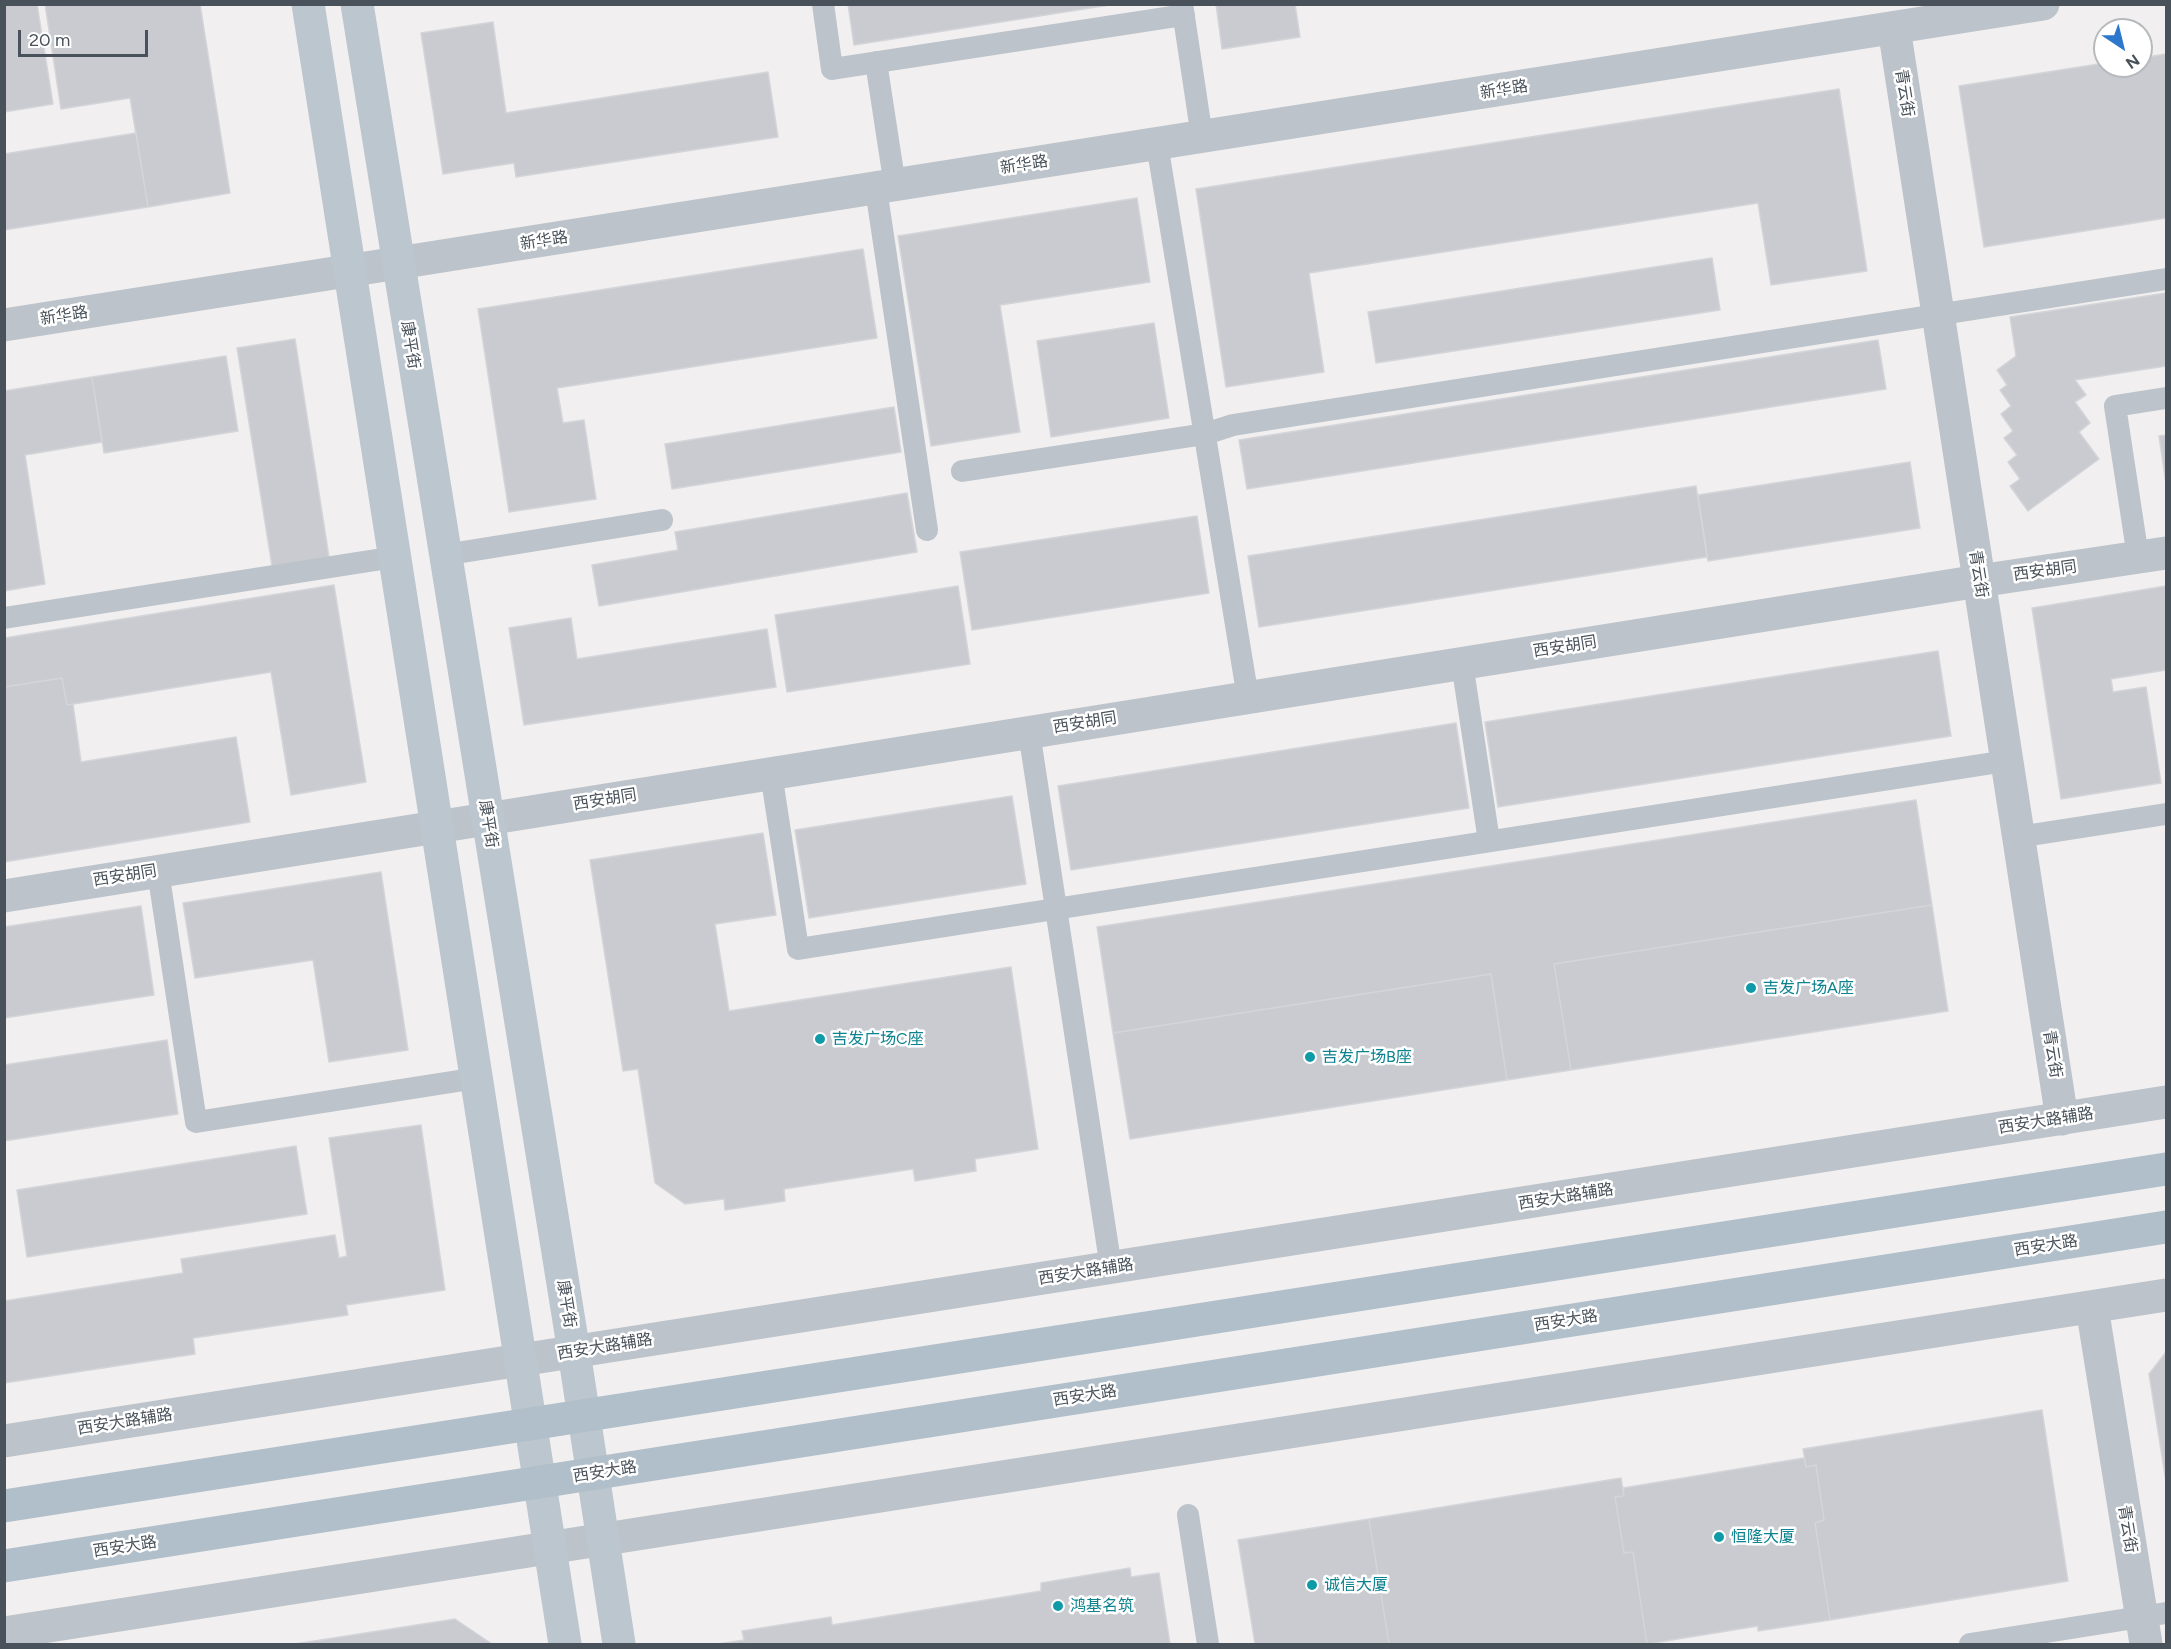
<!DOCTYPE html>
<meta charset="utf-8">
<style>
body{margin:0}
#map{position:relative;width:2171px;height:1649px;overflow:hidden;background:#f1efef;font-family:Figtree,sans-serif}
canvas{display:block}
.frame{position:absolute;inset:0;border:6px solid #49525a;pointer-events:none}
.north{position:absolute;left:2093px;top:18px;width:60px;height:60px;box-sizing:border-box;background:#fff;border:2px solid #b6babd;border-radius:50%;rotate:145deg;font-size:16px;font-weight:700;line-height:24px;text-align:center;color:#49525a}
.north::after{content:'';display:block;margin:auto;width:21px;height:27px;background:#2d77cd;clip-path:polygon(50% 0,100% 100%,50% 72%,0 100%)}
.scale{position:absolute;left:18px;top:30px;width:130px;height:27px;box-sizing:border-box;border:3px solid #49525a;border-top:0;padding-left:8px;font-size:18px;line-height:21px;white-space:nowrap;color:#49525a;-webkit-text-stroke:4px #fff;paint-order:stroke}
</style>
<div id="map">
<canvas width="2171" height="1649"></canvas>
<div class="frame"></div>
<div class="north">N</div>
<div class="scale">20 m</div>
</div>
<script>
const context = document.querySelector('canvas').getContext('2d');
context.lineJoin = 'round';
function fillPath(path, color) { context.fillStyle = color; context.fill(path, 'evenodd'); }
const poly = rows => new Path2D(rows.map(r => 'M' + r).join(''));
function trace(path, color, width, dash) { context.strokeStyle = color; context.lineWidth = width; context.lineCap = dash ? 'butt' : 'round'; context.setLineDash(dash || []); context.stroke(path); }
function write(font, color, halo, rows, align = 'center') {
  context.font = font + ' Figtree,"Noto Sans SC",sans-serif'; context.lineWidth = 5; context.setLineDash([]); context.textBaseline = 'middle'; context.strokeStyle = halo; context.fillStyle = color; for (const [text, x, y, turn = 0] of rows) {
    context.save(); context.translate(x, y); context.rotate((+turn || 0) * Math.PI / 180); context.textAlign = isNaN(turn) ? turn : align; if (halo) context.strokeText(text, 0, 0); context.fillText(text, 0, 0); context.restore();
  }
}
const building = poly([
 [4,4,37,4,53,104,4,112,4,4],
 [45,4,200,4,230,193,148,207,130,98,61,109,45,4],
 [848,4,1116,4,854,45,848,4],
 [1216,4,1295,4,1300,37,1222,49,1216,4],
 [493,22,506,113,768,72,778,137,516,177,514,163,443,174,421,33,493,22],
 [2166,54,2166,218,1984,247,1959,86,2105,63,2105,66,2141,66,2141,58,2166,54],
 [1839,89,1867,271,1771,285,1758,203,1309,273,1324,372,1226,387,1196,189,1839,89],
 [136,133,148,207,4,230,4,154,136,133],
 [1137,198,1150,282,1000,305,1020,432,931,446,898,236,1137,198],
 [863,249,877,338,557,388,563,423,584,420,596,499,509,512,478,309,863,249],
 [1712,258,1720,310,1376,363,1368,312,1712,258],
 [2166,293,2166,366,2075,380,2086,395,2075,402,2090,423,2079,432,2099,459,2028,511,2010,486,2020,479,2008,462,2017,455,2004,438,2013,431,2001,414,2011,406,2000,390,2007,385,1997,370,2016,356,2010,317,2166,293],
 [1154,323,1169,418,1051,437,1037,341,1154,323],
 [295,339,329,557,272,566,237,348,295,339],
 [1878,340,1886,389,1247,489,1239,440,1878,340],
 [226,356,238,431,104,453,92,377,226,356],
 [92,377,102,442,25,455,45,584,4,591,4,391,92,377],
 [894,407,901,452,672,489,665,444,894,407],
 [2166,435,2166,484,2159,436,2166,435],
 [1910,462,1920,528,1708,561,1698,495,1910,462],
 [1696,486,1707,557,1259,627,1248,556,1696,486],
 [907,493,917,552,599,606,592,565,678,550,675,532,907,493],
 [1197,516,1209,593,972,630,960,552,1197,516],
 [334,585,366,782,291,795,271,672,67,705,62,678,4,687,4,638,334,585],
 [958,586,970,664,787,692,775,615,958,586],
 [2166,586,2166,670,2111,679,2113,692,2146,687,2161,783,2061,799,2032,608,2166,586],
 [571,618,577,659,767,629,776,687,524,725,509,628,571,618],
 [1938,651,1951,736,1498,807,1485,722,1938,651],
 [62,678,67,705,73,704,81,762,236,737,250,822,4,862,4,687,62,678],
 [1456,723,1469,808,1071,870,1058,786,1456,723],
 [1012,796,1026,884,809,918,795,830,1012,796],
 [1916,800,1932,905,1554,964,1571,1070,1507,1080,1491,974,1113,1033,1097,927,1916,800],
 [763,833,776,915,715,924,729,1011,1011,967,1038,1149,975,1159,976,1171,915,1181,913,1169,784,1189,785,1201,725,1210,724,1199,685,1204,655,1183,638,1069,623,1071,590,860,763,833],
 [381,872,408,1050,329,1062,313,960,195,978,183,903,381,872],
 [1932,905,1948,1011,1571,1070,1554,964,1932,905],
 [141,906,154,995,4,1018,4,927,141,906],
 [1491,974,1507,1080,1130,1139,1113,1033,1491,974],
 [167,1040,178,1114,4,1141,4,1065,167,1040],
 [421,1125,445,1290,346,1305,348,1315,193,1338,195,1354,4,1383,4,1301,183,1273,181,1259,335,1235,339,1258,347,1256,329,1138,421,1125],
 [296,1146,307,1214,27,1257,17,1190,296,1146],
 [2166,1352,2166,1482,2149,1374,2166,1352],
 [2042,1410,2068,1581,1830,1620,1815,1523,1824,1520,1816,1465,1806,1467,1803,1449,2042,1410],
 [1804,1458,1806,1467,1816,1465,1824,1520,1815,1523,1830,1620,1758,1631,1758,1626,1647,1644,1633,1552,1624,1553,1615,1497,1624,1496,1623,1488,1804,1458],
 [1621,1478,1624,1496,1615,1497,1624,1553,1633,1552,1647,1644,1389,1644,1369,1519,1621,1478],
 [1369,1519,1389,1644,1255,1644,1238,1540,1369,1519],
 [1130,1568,1131,1577,1159,1573,1170,1644,718,1644,744,1640,742,1631,831,1617,832,1625,1041,1591,1041,1583,1130,1568],
 [455,1619,492,1644,295,1644,455,1619]
]);
const service = poly([
 [823,4,832,69,1184,15],
 [1182,4,1202,137],
 [876,62,895,186],
 [1157,144,1248,698],
 [876,189,927,530],
 [962,471,1205,434,1233,425,2166,279],
 [444,555,662,520],
 [2138,557,2115,406,2166,398],
 [4,618,395,557],
 [1462,663,1489,841],
 [1029,732,1111,1268],
 [771,773,798,949,2006,761],
 [2018,837,2166,814],
 [158,871,196,1122,477,1078],
 [1188,1515,1208,1644],
 [1970,1644,2166,1613]
]);
const tertiary = poly([
 [1894,28,2062,1119],
 [4,325,2043,4],
 [4,896,1979,581,2166,553],
 [2092,1307,2146,1644],
 [4,1441,2166,1102],
 [4,1633,2166,1295]
]);
const secondary = poly([
 [308,4,565,1644],
 [357,4,574,1352,619,1644]
]);
const primary = poly([
 [4,1506,2166,1169],
 [4,1566,2166,1227]
]);
const markers = [
 [1751,988,6,"#0f9aa8"],
 [820,1039,6,"#0f9aa8"],
 [1310,1057,6,"#0f9aa8"],
 [1719,1537,6,"#0f9aa8"],
 [1312,1585,6,"#0f9aa8"],
 [1058,1606,6,"#0f9aa8"]
];
const streetNames = [
 ["新华路",1504,90,-9],
 ["青云街",1904,93,81],
 ["新华路",1024,165,-9],
 ["新华路",544,241,-9],
 ["新华路",64,316,-9],
 ["康平街",410,345,81],
 ["西安胡同",2045,571,-8],
 ["青云街",1978,574,81],
 ["西安胡同",1565,647,-9],
 ["西安胡同",1085,723,-9],
 ["西安胡同",605,800,-9],
 ["康平街",488,824,81],
 ["西安胡同",125,876,-9],
 ["青云街",2052,1054,81],
 ["西安大路辅路",2046,1121,-9],
 ["西安大路辅路",1566,1197,-9],
 ["西安大路",2046,1246,-9],
 ["西安大路辅路",1086,1272,-9],
 ["康平街",566,1304,81],
 ["西安大路",1566,1321,-9],
 ["西安大路辅路",605,1347,-9],
 ["西安大路",1085,1396,-9],
 ["西安大路辅路",125,1422,-9],
 ["西安大路",605,1472,-9],
 ["青云街",2127,1529,81],
 ["西安大路",125,1547,-9]
];
const cultureNames = [
 ["吉发广场A座",1763,988],
 ["吉发广场C座",832,1039],
 ["吉发广场B座",1322,1057],
 ["恒隆大厦",1731,1537],
 ["诚信大厦",1324,1585],
 ["鸿基名筑",1070,1606]
];
fillPath(building, '#c9cbd1');
trace(building, '#d3d5d9', 1.5);
trace(service, '#bcc3ca', 22);
trace(tertiary, '#bcc3ca', 33);
trace(secondary, '#bcc6ce', 33);
trace(primary, '#b1bfca', 33);
for (const [x, y, r, color] of markers) { const dot = new Path2D(); dot.arc(x, y, r, 0, 2 * Math.PI); context.fillStyle = color; context.fill(dot); trace(dot, '#fff', 2); }
write('16px', '#49525a', '#fff', streetNames);
write('16px', '#0d838f', '#fff', cultureNames, 'left');
</script>
